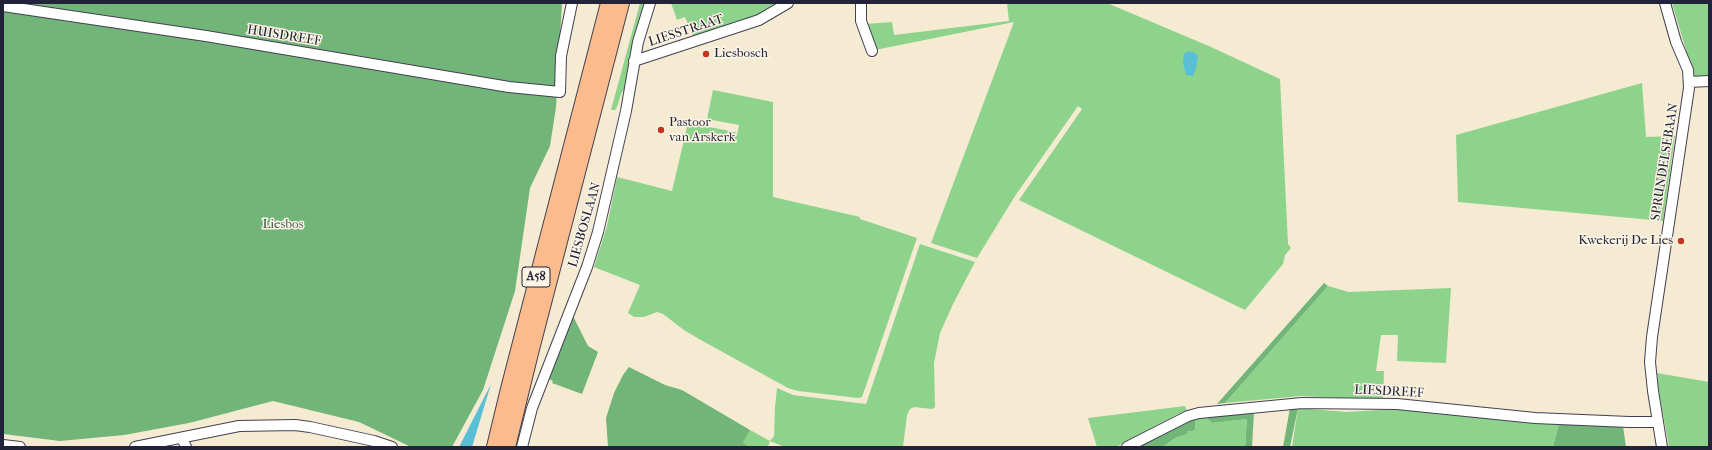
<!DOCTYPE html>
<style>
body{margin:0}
#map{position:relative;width:1712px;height:450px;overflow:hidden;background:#f5ead2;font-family:"IM FELL French Canon",serif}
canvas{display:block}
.frame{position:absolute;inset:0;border:4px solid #22223b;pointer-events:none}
</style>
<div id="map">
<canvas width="1712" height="450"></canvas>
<div class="frame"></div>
</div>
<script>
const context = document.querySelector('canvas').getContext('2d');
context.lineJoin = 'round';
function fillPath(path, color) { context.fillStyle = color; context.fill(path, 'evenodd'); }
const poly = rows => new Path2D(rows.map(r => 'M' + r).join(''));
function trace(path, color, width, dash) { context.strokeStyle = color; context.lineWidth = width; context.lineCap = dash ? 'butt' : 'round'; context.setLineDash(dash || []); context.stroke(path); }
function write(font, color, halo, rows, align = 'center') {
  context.font = font + ' "IM FELL French Canon",serif'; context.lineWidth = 3; context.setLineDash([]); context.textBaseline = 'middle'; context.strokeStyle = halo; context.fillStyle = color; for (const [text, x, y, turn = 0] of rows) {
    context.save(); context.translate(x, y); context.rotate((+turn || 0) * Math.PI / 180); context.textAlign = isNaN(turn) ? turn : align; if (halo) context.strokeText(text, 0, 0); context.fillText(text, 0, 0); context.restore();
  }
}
const green = poly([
 [640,3,646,3,627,85,621,94,617,107,615,110,611,110],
 [671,3,781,3,757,16,693,36,685,17,677,20],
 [1007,3,1107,3,1211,47,1280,79,1288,244,1291,248,1285,255,1283,264,1245,310,1019,200,1082,109,1078,106,1015,196,977,258,931,243,1014,22,875,50,865,24,892,22,894,35,1009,21],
 [1672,3,1709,3,1709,76,1694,77],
 [1642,83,1646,137,1675,136,1663,221,1458,202,1456,135],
 [713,90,773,102,773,197,860,217,860,219,917,238,862,397,858,398,798,391,788,388,699,339,684,330,663,314,657,312,644,317,634,317,628,313,640,285,594,267,607,226,617,177,672,191,688,123,735,132,737,135,739,125,707,119],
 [920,244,975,262,953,304,940,333,934,363,935,407,932,409,914,407,910,409,907,415,903,447,785,447,770,441,768,447,750,447,743,443,750,430,770,441,774,436,775,407,777,388,793,395,866,404],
 [1328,286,1349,292,1451,288,1446,363,1397,361,1398,335,1381,335,1376,371,1384,371,1383,400,1301,396,1225,403],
 [1657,373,1709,382,1709,447,1669,447,1658,386],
 [1185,406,1187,411,1178,414,1116,447,1097,447,1088,418],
 [1298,408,1347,412,1396,409,1559,424,1553,447,1292,447],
 [1206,417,1212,423,1247,419,1245,447,1163,447,1175,438,1187,434,1187,431,1195,419]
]);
const forest = poly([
 [3,3,562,3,556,107,550,146,530,188,515,291,483,390,452,447,411,447,359,422,273,401,189,423,124,435,60,441,3,434],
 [1324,283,1328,286,1225,403,1217,404],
 [573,316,588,346,598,352,582,394,552,383,553,381,547,378],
 [629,367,665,385,682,390,750,430,743,443,750,447,608,447,606,418,614,393,623,375],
 [1290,408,1298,408,1290,447,1283,447],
 [1254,412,1252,447,1245,447,1247,419,1212,423,1206,417],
 [1195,419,1195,429,1192,431,1187,431,1187,434,1175,438,1163,447,1134,447,1180,423],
 [1559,424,1623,426,1626,447,1553,447]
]);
const water = poly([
 [1189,51,1195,53,1198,56,1196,69,1193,76,1186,75,1183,63,1184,54],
 [491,384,472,447,459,447]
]);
const minor = poly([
 [861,3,861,21,872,51],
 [3,6,206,36,509,87,560,92,561,56,572,3],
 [634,61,759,20,788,3],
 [1689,82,1709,81],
 [182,438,186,447],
 [3,445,20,447],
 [135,447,239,426,295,425,310,427,374,441,392,447],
 [522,447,532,408,587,267,598,232,626,111,638,42,650,3],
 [1127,447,1188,416,1199,413,1302,403,1397,404,1535,418,1629,422,1658,422],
 [1662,447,1653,391,1650,362,1652,337,1689,88,1688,70,1676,42,1665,3]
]);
const highway = poly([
 [494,447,508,389,608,3],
 [508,447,531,353,622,3]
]);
const markers = [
 [706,54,4,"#c8321e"],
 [661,130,4,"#c8321e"],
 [1681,241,4,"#c8321e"]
];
const shields = [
 [536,277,28]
];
const shieldNames = [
 ["A58",536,277]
];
const streetNames = [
 ["LIESSTRAAT",686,31,-18],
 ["HUISDREEF",284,36,9],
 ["SPRUNDELSEBAAN",1665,162,-81],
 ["LIESBOSLAAN",585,225,-74],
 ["LIESDREEF",1389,392,3]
];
const poiNames = [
 ["Liesbosch",714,54],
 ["Pastoor",669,123],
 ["van Arskerk",669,138],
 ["Kwekerij De Lies",1673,241,"right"]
];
const parkNames = [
 ["Liesbos",283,225]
];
fillPath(green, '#8ed38c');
fillPath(forest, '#72b578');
fillPath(water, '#59bfd7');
trace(minor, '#424052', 12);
trace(highway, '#424052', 16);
trace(minor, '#fff', 10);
trace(highway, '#fbbb8c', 14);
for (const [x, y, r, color] of markers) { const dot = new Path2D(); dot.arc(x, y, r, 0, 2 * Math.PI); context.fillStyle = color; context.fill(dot); trace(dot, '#fcf5e5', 1.5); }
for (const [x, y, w] of shields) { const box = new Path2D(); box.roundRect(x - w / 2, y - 10, w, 20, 3); context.fillStyle = '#fcf5e5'; context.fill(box); trace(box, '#22223b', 1); }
write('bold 12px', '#22223b', null, shieldNames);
write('13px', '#22223b', '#fcf5e5', streetNames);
write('13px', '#22223b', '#fcf5e5', poiNames, 'left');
write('13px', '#425753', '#fcf5e5', parkNames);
</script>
